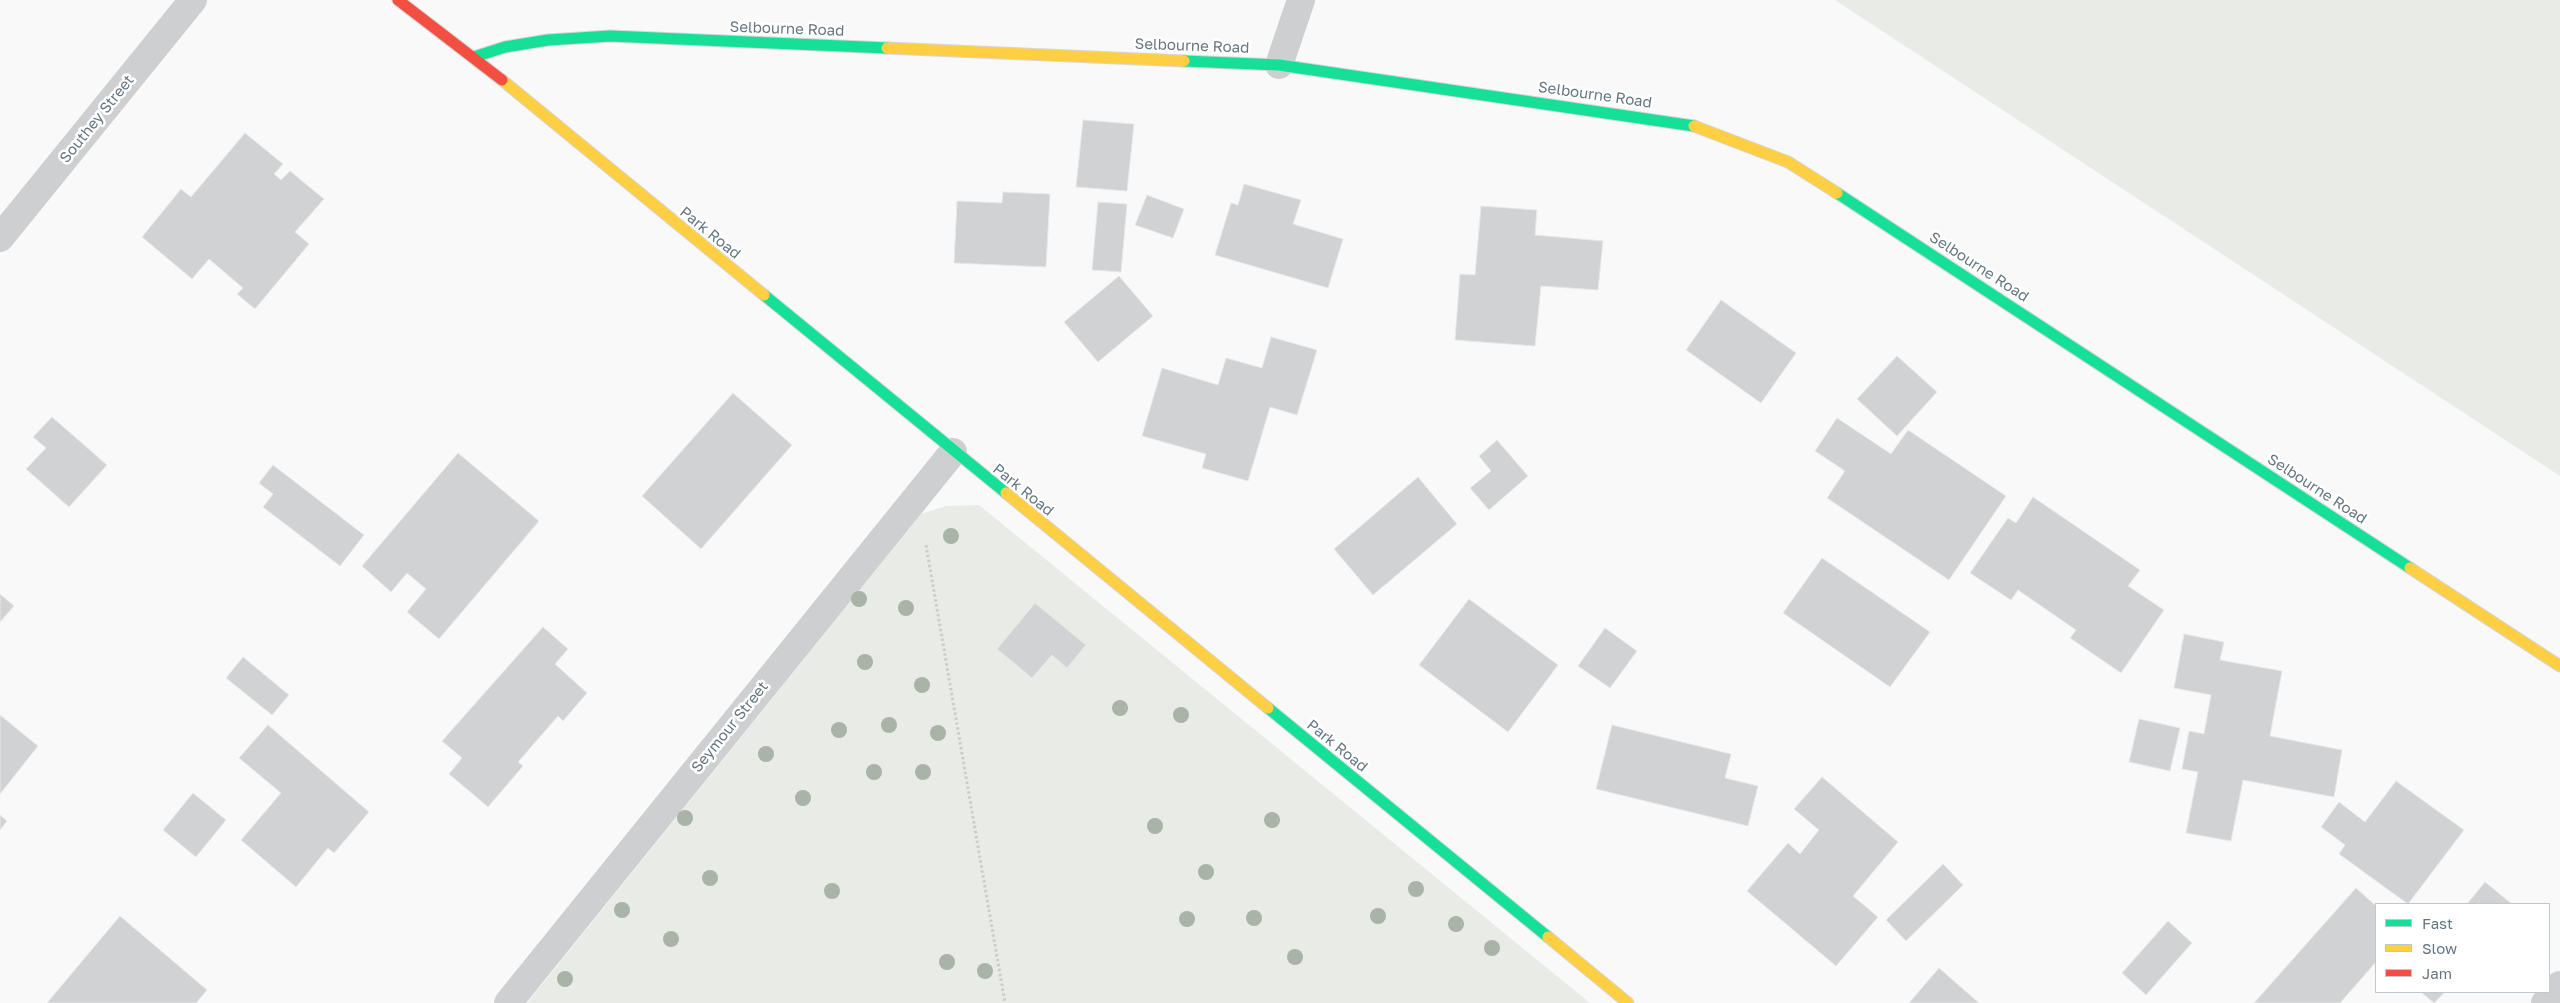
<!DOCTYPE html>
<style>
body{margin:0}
#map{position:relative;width:2560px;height:1003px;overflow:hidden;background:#f9f9f9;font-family:"Golos Text",sans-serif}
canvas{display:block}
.legend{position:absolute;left:2375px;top:903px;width:175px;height:90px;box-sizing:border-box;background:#fff;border:1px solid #c1c8cd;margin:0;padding:6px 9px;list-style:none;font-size:15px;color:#657683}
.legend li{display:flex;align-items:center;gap:10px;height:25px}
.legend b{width:25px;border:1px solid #c1c8cd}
</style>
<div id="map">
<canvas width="2560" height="1003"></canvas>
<ul class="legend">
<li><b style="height:6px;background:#16e098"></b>Fast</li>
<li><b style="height:6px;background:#ffcf43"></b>Slow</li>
<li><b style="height:6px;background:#f24e42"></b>Jam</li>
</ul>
</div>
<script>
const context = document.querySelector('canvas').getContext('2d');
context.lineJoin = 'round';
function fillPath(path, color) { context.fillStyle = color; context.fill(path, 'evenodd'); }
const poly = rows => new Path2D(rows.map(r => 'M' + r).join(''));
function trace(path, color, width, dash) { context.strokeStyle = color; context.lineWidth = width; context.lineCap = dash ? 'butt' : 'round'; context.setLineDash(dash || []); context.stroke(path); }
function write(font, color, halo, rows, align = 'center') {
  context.font = font + ' "Golos Text",sans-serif'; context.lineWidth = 5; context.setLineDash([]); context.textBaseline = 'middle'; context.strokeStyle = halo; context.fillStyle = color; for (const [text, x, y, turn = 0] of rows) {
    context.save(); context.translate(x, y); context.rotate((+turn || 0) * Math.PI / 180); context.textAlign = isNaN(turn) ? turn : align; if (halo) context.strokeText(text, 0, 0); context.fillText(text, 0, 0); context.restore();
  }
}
const green = poly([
 [1835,0,2560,0,2560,476],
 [979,505,1590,1003,527,1003,921,514,946,506]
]);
const building = poly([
 [1083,120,1134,124,1127,191,1076,187,1083,120],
 [245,133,283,164,274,174,281,180,290,171,324,199,295,232,309,244,255,309,237,294,243,288,209,259,192,279,142,237,181,189,191,197,245,133],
 [1244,184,1301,200,1293,224,1343,239,1328,288,1215,255,1231,203,1238,205,1244,184],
 [1003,192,1050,194,1046,267,954,263,957,201,1002,203,1003,192],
 [1147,195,1184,209,1173,238,1135,225,1147,195],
 [1098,202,1127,204,1121,272,1092,270,1098,202],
 [1481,206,1537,210,1535,235,1603,241,1598,290,1541,286,1535,346,1455,340,1460,274,1475,275,1481,206],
 [1119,276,1153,316,1098,362,1064,322,1119,276],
 [1721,300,1796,353,1761,403,1686,350,1721,300],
 [1271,337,1317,350,1297,415,1270,407,1248,481,1202,468,1206,454,1142,436,1162,368,1218,385,1226,358,1262,368,1271,337],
 [1897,356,1937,392,1897,436,1857,399,1897,356],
 [733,393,792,445,701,549,642,496,733,393],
 [52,417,107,465,69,507,26,469,46,448,33,437,52,417],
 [1837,418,1891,454,1908,430,2006,496,1949,580,1827,498,1845,471,1815,451,1837,418],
 [1497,440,1528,476,1489,510,1470,488,1491,471,1479,456,1497,440],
 [458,453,539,521,439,639,407,612,426,589,407,573,391,592,362,566,458,453],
 [273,465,364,535,340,566,263,507,273,494,259,483,273,465],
 [1418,477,1457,524,1373,595,1334,549,1418,477],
 [2033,497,2140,570,2128,586,2164,610,2121,673,2070,638,2076,630,2018,590,2011,600,1970,573,2008,518,2016,523,2033,497],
 [1822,558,1930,632,1890,687,1783,613,1822,558],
 [0,594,14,606,0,622,0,594],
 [1469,599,1558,665,1508,732,1419,665,1469,599],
 [1035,603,1086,645,1067,668,1052,655,1032,678,997,649,1035,603],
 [543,627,568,649,555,664,587,693,563,721,558,716,518,762,523,766,488,807,449,774,462,758,442,741,543,627],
 [1605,628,1637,651,1610,688,1578,666,1605,628],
 [2184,634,2224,642,2220,660,2282,671,2270,736,2342,750,2334,797,2243,780,2231,841,2186,833,2198,772,2182,769,2189,731,2204,734,2211,695,2174,688,2184,634],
 [243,657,289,695,272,715,226,678,243,657],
 [0,715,38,746,0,794,0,715],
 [2139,719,2180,728,2170,771,2129,762,2139,719],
 [268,725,369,812,334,853,328,848,296,887,241,840,281,793,239,758,268,725],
 [1612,725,1731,754,1725,778,1758,786,1748,826,1596,789,1612,725],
 [1822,777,1898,842,1853,896,1878,917,1836,966,1747,891,1788,843,1800,854,1819,830,1794,809,1822,777],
 [2396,781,2464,830,2408,904,2339,854,2345,845,2321,827,2339,802,2365,822,2396,781],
 [193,793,226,820,196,857,163,830,193,793],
 [0,815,7,821,0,830,0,815],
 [1943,864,1963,885,1906,941,1886,920,1943,864],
 [2485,882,2512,904,2467,904,2485,882],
 [2356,888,2376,906,2376,962,2340,1003,2254,1003,2356,888],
 [120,916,207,990,196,1003,47,1003,120,916],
 [2168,921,2192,943,2146,995,2122,973,2168,921],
 [1939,968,1979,1003,1909,1003,1939,968],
 [2421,992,2445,992,2434,1003,2421,992]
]);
const path = poly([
 [926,545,1005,1003]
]);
const street = poly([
 [1279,65,1301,0],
 [0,238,193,0],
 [508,1003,953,452],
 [2545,1003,2560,985]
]);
const fast = poly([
 [474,57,505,47,548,40,610,36,887,48],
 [1184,61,1279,65,1694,126],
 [1837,193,2410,568],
 [764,295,1006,493],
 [1268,708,1548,937]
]);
const slow = poly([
 [887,48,1184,61],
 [502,80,764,295],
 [1694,126,1788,162,1837,193],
 [1006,493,1268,708],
 [2410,568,2560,666],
 [1548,937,1628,1003]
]);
const jam = poly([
 [398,0,502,80]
]);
const trees = [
 [951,536],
 [859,599],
 [906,608],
 [865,662],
 [922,685],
 [1120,708],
 [1181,715],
 [889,725],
 [839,730],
 [938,733],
 [766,754],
 [874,772],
 [923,772],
 [803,798],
 [685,818],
 [1272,820],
 [1155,826],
 [1206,872],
 [710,878],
 [1416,889],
 [832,891],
 [622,910],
 [1378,916],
 [1254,918],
 [1187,919],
 [1456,924],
 [671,939],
 [1492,948],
 [1295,957],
 [947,962],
 [985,971],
 [565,979]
];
const streetNames = [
 ["Selbourne Road",787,29,2],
 ["Selbourne Road",1192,46,2],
 ["Selbourne Road",1595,95,8],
 ["Southey Street",97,119,-51],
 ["Park Road",710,233,39],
 ["Selbourne Road",1979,267,33],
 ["Selbourne Road",2317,489,33],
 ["Park Road",1023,490,39],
 ["Seymour Street",730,727,-51],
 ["Park Road",1337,746,39]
];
fillPath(green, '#e8ebe6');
fillPath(building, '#d0d2d3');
trace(building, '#e8e8e8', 1);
trace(fast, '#d5d6d7', 13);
trace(slow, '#d5d6d7', 13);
trace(jam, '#d5d6d7', 13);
trace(path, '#cbcccd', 3, [2.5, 2.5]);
trace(street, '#cecfd0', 28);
trace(fast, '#16e098', 11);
trace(slow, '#ffcf43', 11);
trace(jam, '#f24e42', 11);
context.fillStyle = '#a9b3a7';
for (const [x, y] of trees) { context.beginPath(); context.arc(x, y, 8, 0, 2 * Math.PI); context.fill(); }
write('15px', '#657683', '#fff', streetNames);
</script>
